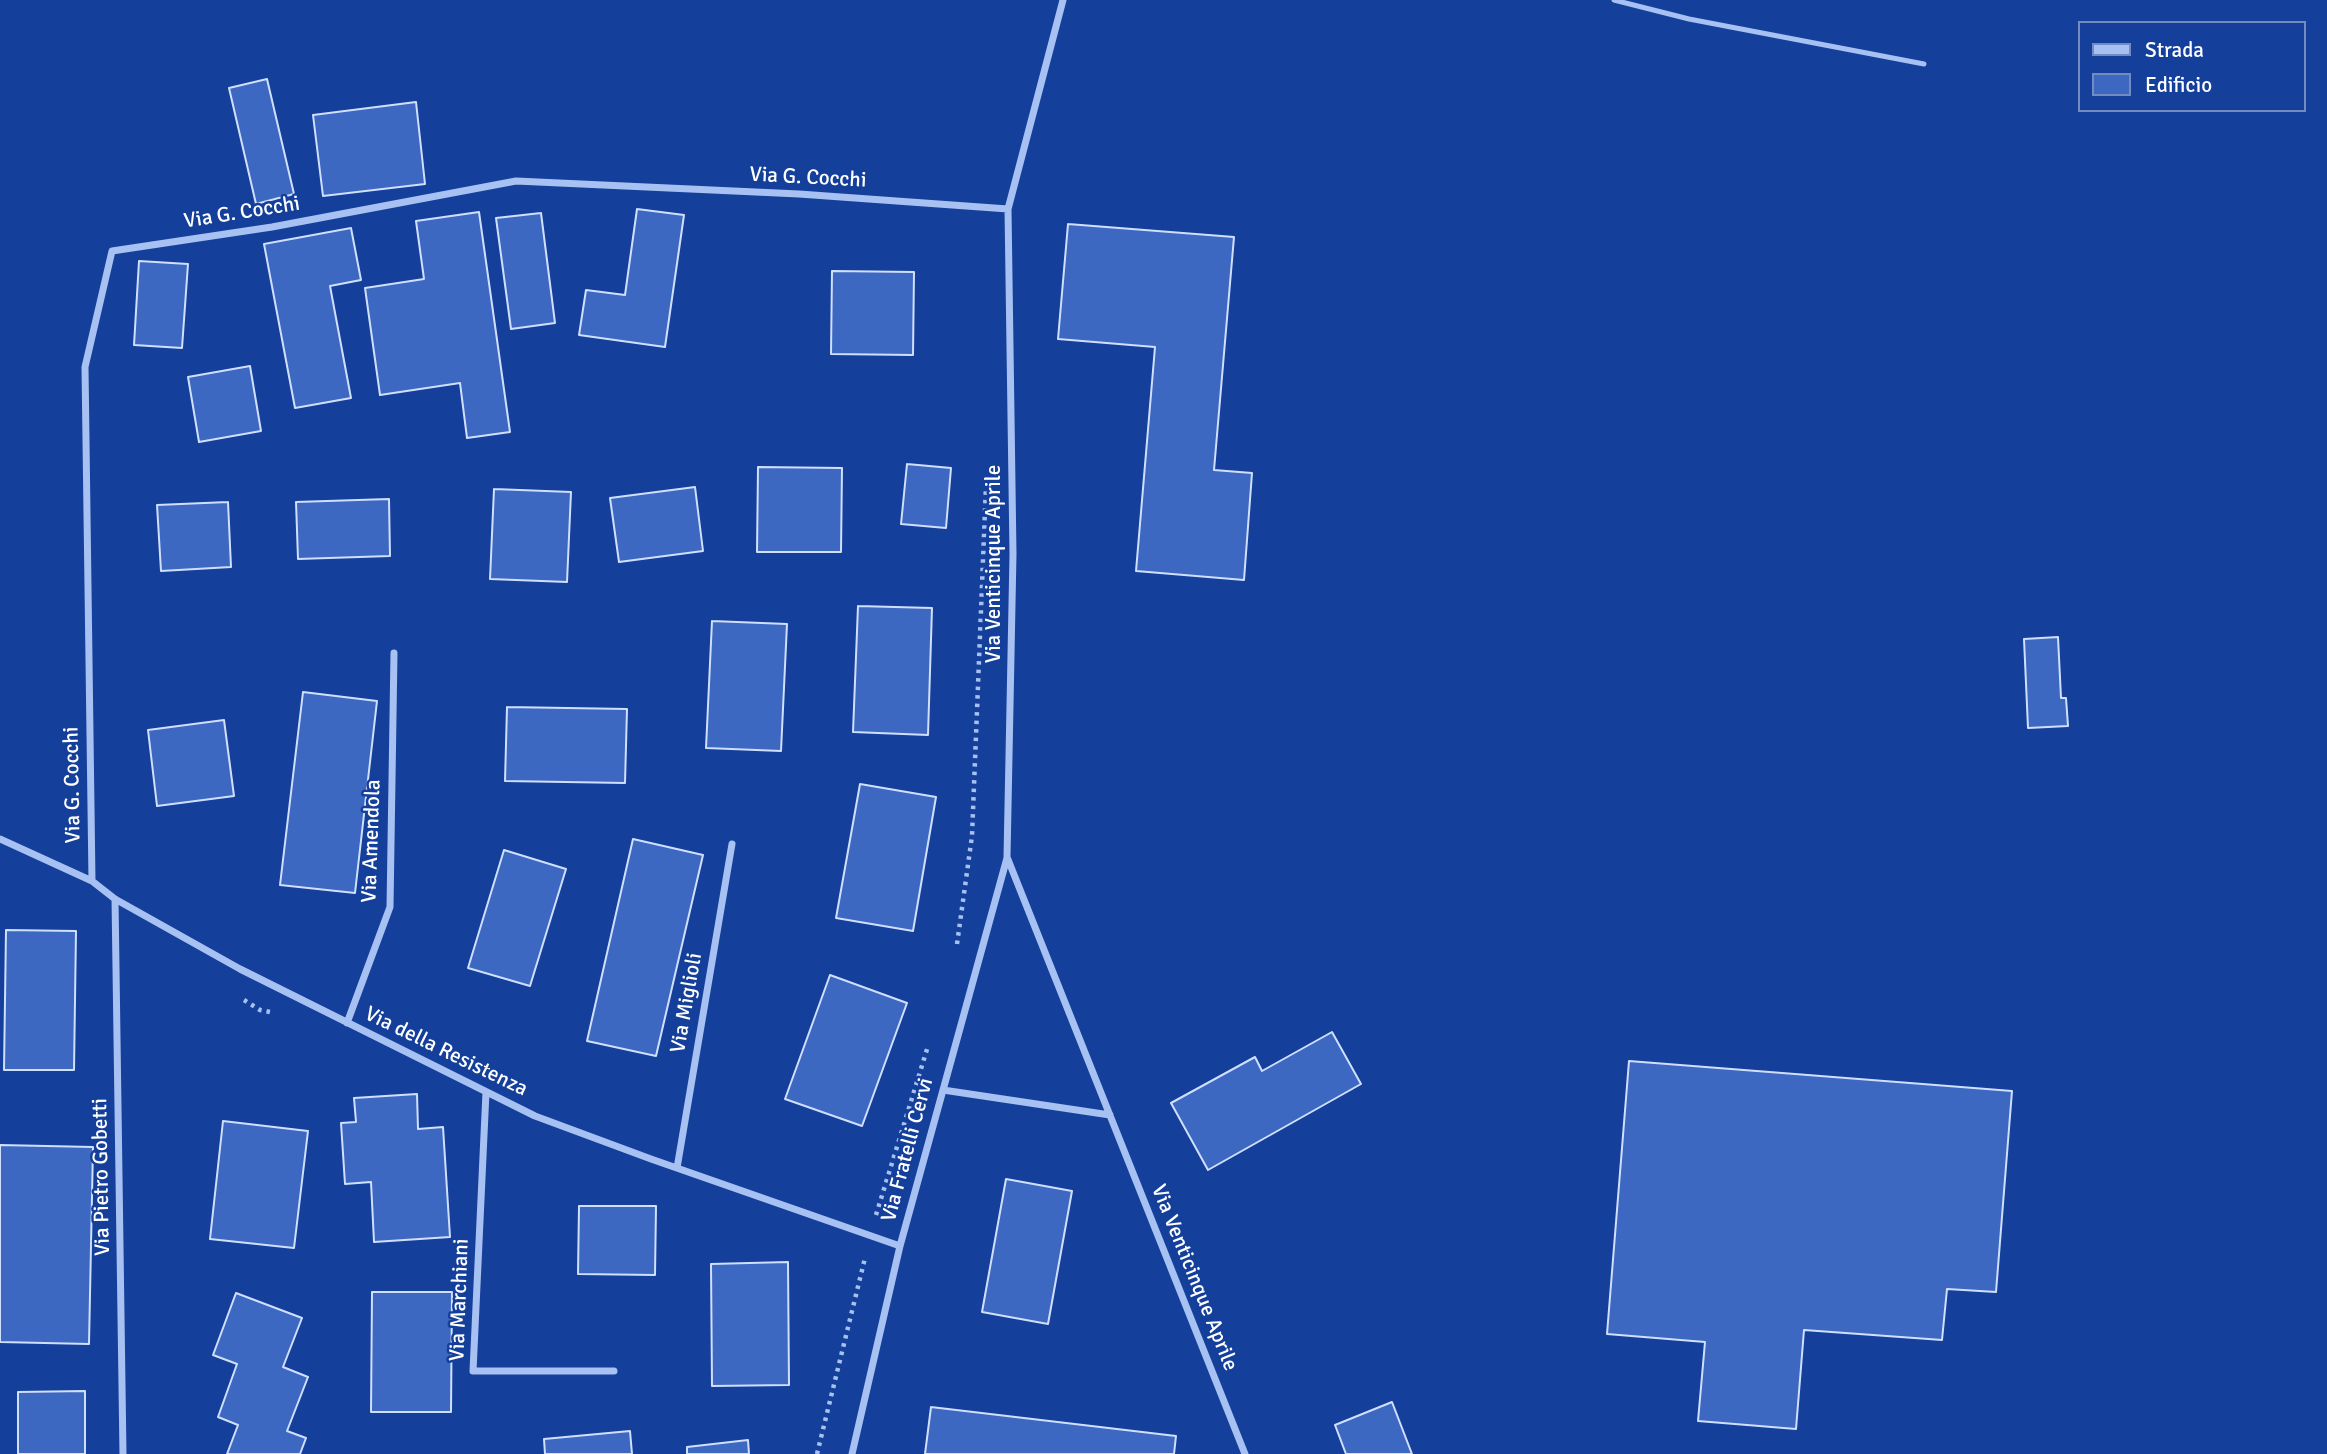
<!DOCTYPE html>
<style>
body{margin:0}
#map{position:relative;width:2327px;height:1454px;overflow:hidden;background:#143f9a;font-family:Signika,sans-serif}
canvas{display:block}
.legend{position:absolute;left:2078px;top:21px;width:228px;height:91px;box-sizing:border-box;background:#143f9a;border:2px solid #728cc2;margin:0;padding:9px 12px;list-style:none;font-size:21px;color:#fff}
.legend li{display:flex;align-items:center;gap:14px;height:35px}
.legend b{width:35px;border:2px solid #728cc2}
</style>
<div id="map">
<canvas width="2327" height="1454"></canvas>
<ul class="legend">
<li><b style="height:9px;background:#a8c1f3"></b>Strada</li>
<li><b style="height:19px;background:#3d68c1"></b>Edificio</li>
</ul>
</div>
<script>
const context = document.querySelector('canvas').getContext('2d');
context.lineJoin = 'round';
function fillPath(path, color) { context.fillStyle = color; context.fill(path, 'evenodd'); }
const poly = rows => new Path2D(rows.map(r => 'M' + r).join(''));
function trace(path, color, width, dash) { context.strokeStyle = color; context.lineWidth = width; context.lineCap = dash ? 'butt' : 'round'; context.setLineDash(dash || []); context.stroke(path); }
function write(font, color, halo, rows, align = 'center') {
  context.font = font + ' Signika,sans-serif'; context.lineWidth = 5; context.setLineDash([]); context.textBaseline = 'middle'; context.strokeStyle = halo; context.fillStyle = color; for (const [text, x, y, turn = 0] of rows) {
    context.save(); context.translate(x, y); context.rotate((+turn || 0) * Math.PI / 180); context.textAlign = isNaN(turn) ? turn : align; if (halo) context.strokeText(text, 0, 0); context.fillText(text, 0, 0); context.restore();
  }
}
const building = poly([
 [267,79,294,194,256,204,229,88,267,79],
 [416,102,425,184,323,196,313,115,416,102],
 [637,209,684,215,665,347,579,335,586,290,625,295,637,209],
 [479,212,510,432,467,438,460,383,380,395,365,288,424,279,416,221,479,212],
 [541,213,555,323,511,329,496,218,541,213],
 [1068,224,1234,237,1214,470,1252,473,1244,580,1136,571,1155,347,1058,339,1068,224],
 [351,228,361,280,330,286,351,398,295,408,264,244,351,228],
 [139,261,188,264,182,348,134,345,139,261],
 [832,271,914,272,913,355,831,354,832,271],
 [250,366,261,431,199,442,188,377,250,366],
 [907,464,951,468,946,528,901,524,907,464],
 [758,467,842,468,841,552,757,552,758,467],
 [695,487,703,551,619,562,610,498,695,487],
 [494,489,571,492,567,582,490,579,494,489],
 [389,499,390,556,298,559,296,502,389,499],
 [228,502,231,567,161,571,157,505,228,502],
 [858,606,932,608,928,735,853,732,858,606],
 [712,621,787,624,781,751,706,748,712,621],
 [2058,637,2061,698,2066,698,2068,726,2028,728,2024,639,2058,637],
 [303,692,377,701,355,893,280,885,303,692],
 [507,707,627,709,625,783,505,781,507,707],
 [224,720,234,796,157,806,148,730,224,720],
 [860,784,936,797,913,931,836,918,860,784],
 [633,839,703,855,656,1056,587,1041,633,839],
 [504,850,566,869,530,986,468,968,504,850],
 [6,930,76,931,74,1070,4,1070,6,930],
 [830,975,907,1003,862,1126,785,1099,830,975],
 [1332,1032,1361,1084,1208,1170,1171,1103,1255,1057,1262,1071,1332,1032],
 [1629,1061,2012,1091,1996,1292,1947,1289,1942,1340,1804,1330,1796,1429,1698,1421,1705,1342,1607,1334,1629,1061],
 [417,1094,418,1129,443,1127,450,1237,374,1242,371,1182,345,1184,341,1123,356,1122,354,1098,417,1094],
 [223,1121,308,1131,294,1248,210,1239,223,1121],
 [0,1145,93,1147,89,1344,0,1342,0,1145],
 [1006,1179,1072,1191,1048,1324,982,1312,1006,1179],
 [579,1206,656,1206,655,1275,578,1274,579,1206],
 [788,1262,789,1385,712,1386,711,1264,788,1262],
 [372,1292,452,1292,451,1412,371,1412,372,1292],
 [236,1293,302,1318,283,1367,308,1377,287,1431,306,1438,300,1454,227,1454,238,1425,218,1417,237,1364,213,1355,236,1293],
 [85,1391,85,1454,18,1454,18,1392,85,1391],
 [1392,1402,1412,1454,1346,1454,1335,1425,1392,1402],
 [931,1407,1176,1436,1174,1454,925,1454,931,1407],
 [630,1431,632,1454,545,1454,544,1439,630,1431],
 [748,1440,749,1454,687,1454,687,1447,748,1440]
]);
const path = poly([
 [957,944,972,836,986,485],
 [244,1000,260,1010,270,1012],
 [876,1215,928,1046],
 [817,1454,865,1258]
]);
const lane = poly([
 [1614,0,1689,19,1924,64]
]);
const street = poly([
 [1063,0,1008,209,1013,554,1007,857,1245,1454],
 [0,839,92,881,115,899,240,969,535,1116,651,1159,900,1246],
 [92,881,85,367,112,251,272,227,516,181,799,194,1008,209],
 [115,899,123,1454],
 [347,1023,390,907,394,653],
 [943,1090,1110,1115],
 [486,1092,473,1371,614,1371],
 [677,1168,732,844],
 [852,1454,900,1246,1007,858]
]);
const streetNames = [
 ["Via G. Cocchi",808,178,3],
 ["Via G. Cocchi",242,213,-9],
 ["Via Venticinque Aprile",994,564,-90],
 ["Via G. Cocchi",73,785,-91],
 ["Via Amendola",372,841,-88],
 ["Via Miglioli",687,1003,-80],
 ["Via della Resistenza",446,1052,26],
 ["Via Fratelli Cervi",908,1150,-75],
 ["Via Pietro Gobetti",102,1177,-91],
 ["Via Venticinque Aprile",1194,1278,68],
 ["Via Marchiani",460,1300,-88]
];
fillPath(building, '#3d68c1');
trace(building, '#d0dffd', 2);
trace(path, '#a8c1f3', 4.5, [3.5, 5]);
trace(lane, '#a8c1f3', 5);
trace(street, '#a8c1f3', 7);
write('21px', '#fff', '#143f9a', streetNames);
</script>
